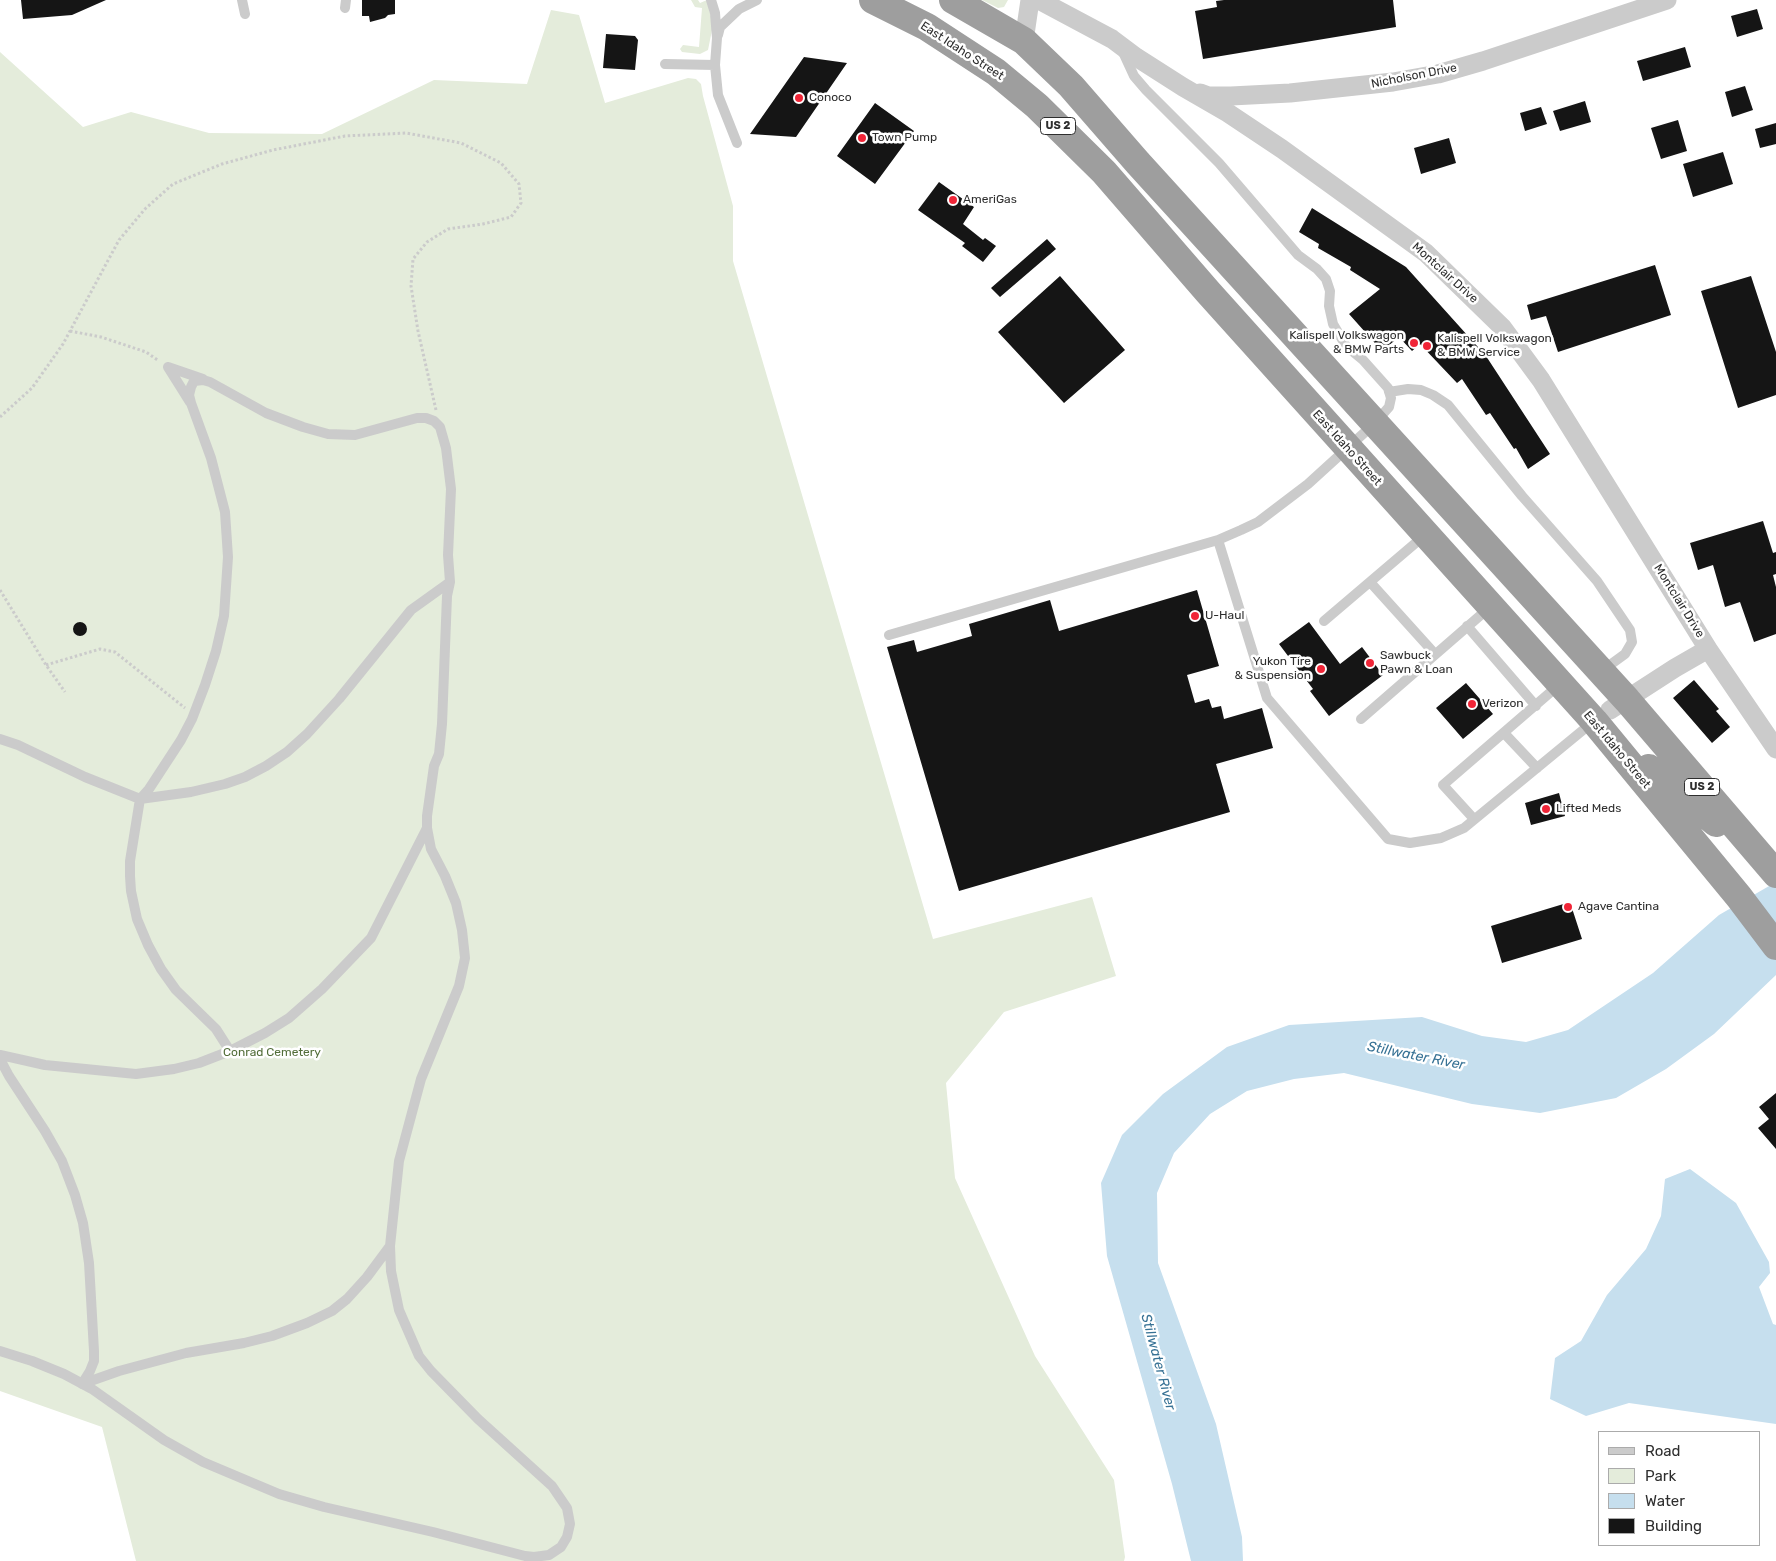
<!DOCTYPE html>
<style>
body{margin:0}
#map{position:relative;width:1776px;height:1561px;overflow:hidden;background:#fff;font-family:Rubik,sans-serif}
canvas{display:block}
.legend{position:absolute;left:1598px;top:1431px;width:162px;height:115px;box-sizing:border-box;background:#fff;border:1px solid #ababab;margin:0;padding:6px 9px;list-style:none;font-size:15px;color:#2e2e2e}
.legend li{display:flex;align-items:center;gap:10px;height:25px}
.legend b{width:25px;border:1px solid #ababab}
</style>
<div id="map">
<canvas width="1776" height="1561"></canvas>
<ul class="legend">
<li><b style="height:6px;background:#cbcbcb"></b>Road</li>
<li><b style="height:14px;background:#e4ecdb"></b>Park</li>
<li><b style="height:14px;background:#c6dfee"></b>Water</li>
<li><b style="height:14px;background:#151515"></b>Building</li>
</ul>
</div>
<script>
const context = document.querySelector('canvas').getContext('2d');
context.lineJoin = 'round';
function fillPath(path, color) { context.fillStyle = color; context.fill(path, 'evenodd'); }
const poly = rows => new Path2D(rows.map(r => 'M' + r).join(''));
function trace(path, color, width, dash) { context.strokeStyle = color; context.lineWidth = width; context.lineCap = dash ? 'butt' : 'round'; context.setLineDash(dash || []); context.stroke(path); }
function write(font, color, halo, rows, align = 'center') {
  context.font = font + ' Rubik,sans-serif'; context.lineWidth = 5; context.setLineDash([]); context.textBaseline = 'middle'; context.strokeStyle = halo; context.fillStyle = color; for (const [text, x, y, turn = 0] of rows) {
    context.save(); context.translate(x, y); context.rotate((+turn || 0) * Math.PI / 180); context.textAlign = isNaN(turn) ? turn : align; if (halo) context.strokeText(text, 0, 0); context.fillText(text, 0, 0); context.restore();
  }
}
const green = poly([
 [691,0,698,0,700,3,707,0,713,25,708,50,700,54,682,52,680,49,683,45,699,47,702,8,695,7],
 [982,0,1008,0,1004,7,998,8],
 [551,10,579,15,605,103,688,78,696,79,701,84,703,96,733,206,733,261,933,939,1092,897,1116,976,1004,1012,946,1083,955,1178,1035,1356,1114,1480,1125,1557,1124,1561,136,1561,102,1427,0,1391,0,52,83,127,131,112,209,133,322,134,434,80,527,84]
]);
const water = poly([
 [1776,882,1776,975,1714,1034,1666,1069,1616,1098,1540,1113,1472,1104,1344,1073,1294,1079,1247,1091,1210,1114,1174,1153,1157,1193,1158,1263,1216,1424,1242,1537,1243,1561,1191,1561,1172,1484,1107,1256,1101,1183,1122,1135,1163,1094,1227,1047,1289,1025,1422,1017,1482,1036,1526,1042,1568,1030,1653,973,1719,915],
 [1690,1169,1736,1203,1769,1262,1770,1273,1759,1287,1773,1324,1776,1325,1776,1424,1629,1403,1586,1416,1550,1399,1555,1358,1581,1341,1607,1295,1646,1249,1661,1216,1665,1179]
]);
const building = poly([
 [21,0,106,0,72,15,23,19],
 [362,0,395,0,395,14,388,15,385,18,370,22,369,16,362,16],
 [1224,0,1393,0,1396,27,1203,59,1195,11,1217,7,1216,1],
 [1757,9,1763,29,1737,37,1731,16],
 [606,34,635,36,638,40,635,70,603,68],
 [1685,47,1691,67,1643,81,1637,61],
 [804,57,847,63,796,137,750,134],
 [1745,86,1753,110,1732,117,1725,92],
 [1585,101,1591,122,1560,131,1553,111],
 [875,103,914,131,875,184,837,156],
 [1541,107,1547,124,1525,131,1520,113],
 [1678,120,1687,151,1661,159,1651,128],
 [1776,123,1776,144,1760,148,1755,129],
 [1449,138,1456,163,1421,174,1414,148],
 [1723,152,1733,184,1693,197,1683,164],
 [939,182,974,207,963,224,983,240,985,238,996,246,983,262,962,246,965,243,918,210],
 [1312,208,1406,267,1486,356,1550,454,1528,469,1516,448,1514,449,1490,413,1486,415,1462,379,1457,383,1420,344,1412,351,1399,337,1382,351,1349,314,1380,289,1350,270,1351,267,1318,248,1319,244,1299,232],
 [1047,239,1056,249,1000,297,991,288],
 [1655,265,1671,315,1558,352,1546,316,1531,320,1527,305],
 [1060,276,1125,350,1064,403,998,332],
 [1751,276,1776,352,1776,395,1738,408,1701,291],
 [1763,521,1773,553,1776,552,1776,574,1773,575,1776,587,1776,634,1754,642,1740,602,1725,607,1713,565,1698,570,1690,543],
 [1197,590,1219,666,1187,675,1195,703,1209,699,1212,708,1221,706,1224,719,1262,708,1273,748,1216,764,1230,812,959,891,887,647,914,640,917,652,972,636,969,624,1050,600,1059,631],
 [1309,622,1340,664,1362,647,1383,675,1329,716,1310,691,1313,689,1279,644],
 '73 629a7 7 0 1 1 14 0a7 7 0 1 1-14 0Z',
 [1694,680,1719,709,1716,711,1730,727,1712,743,1673,698],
 [1466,683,1493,714,1463,739,1436,708],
 [1559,793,1565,816,1531,825,1525,803],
 [1570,902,1582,939,1502,963,1491,926],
 [1776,1093,1776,1149,1758,1128,1769,1119,1759,1107]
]);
const path = poly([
 [70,331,101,337,146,352,159,361],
 [0,417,32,388,63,344,119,240,145,209,173,184,222,164,273,150,345,136,406,133,461,143,501,163,519,184,521,203,511,217,483,224,448,229,427,242,413,259,411,286,418,331,436,410],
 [0,590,46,665,65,692],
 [46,665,100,649,115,652,185,708]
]);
const service = poly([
 [242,0,245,14],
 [711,0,715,13,717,38,715,65,718,95,737,143],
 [345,8,346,0],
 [718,35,720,27,739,9,757,0],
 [665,64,715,65],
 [168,367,203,379],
 [168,367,190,402],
 [1389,392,1408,389,1421,390,1433,395,1448,405,1522,496,1597,581,1630,630,1632,642,1625,654,1603,670],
 [1218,540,1267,698,1388,839,1410,843,1441,838,1464,828,1594,721],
 [1370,582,1435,654],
 [1324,621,1425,535],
 [1467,626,1536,706],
 [889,635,1218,540,1241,530,1258,522,1308,484,1375,423,1389,407,1391,398,1388,388,1363,360,1346,346,1333,324,1329,306,1330,291,1326,279,1317,269,1298,255,1219,163,1146,90,1134,76,1122,50],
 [1361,719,1490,607],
 [1504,733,1537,768],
 [0,739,18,745,85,777,140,799,191,792,225,784,245,777,266,766,287,752,307,734,339,699,411,610,450,582],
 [1474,819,1443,785,1560,684],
 [0,1055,45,1065,136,1074,174,1069,199,1063,230,1051,265,1033,289,1018,322,989,371,938,427,828],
 [0,1059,9,1076,45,1131,62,1161,75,1195,83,1223,89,1263,94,1351,94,1361,90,1371,82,1384],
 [0,1351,32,1361,64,1374,92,1389,164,1440,203,1462,279,1494,324,1507,433,1532,525,1556,534,1557,549,1555,561,1547,567,1537,570,1524,567,1508,552,1486,478,1419,431,1371,419,1356,399,1310,391,1271,390,1246,399,1161,421,1079,459,986,465,958,462,930,456,903,445,876,431,849,427,828,427,816,434,766,439,754,442,724,447,596,450,582,448,555,451,489,446,448,440,427,434,421,426,418,417,418,355,435,328,434,303,427,266,413,210,382,203,380,194,381,191,387,189,395,191,403,211,458,225,512,228,557,224,616,216,651,205,685,192,719,181,740,149,789,140,799,130,861,130,876,131,891,137,919,148,945,161,969,176,990,216,1029,230,1051],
 [82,1384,119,1371,186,1353,244,1343,272,1336,307,1323,332,1311,347,1299,367,1277,390,1246]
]);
const minor = poly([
 [1039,0,1112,39,1136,57,1183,87,1228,113,1282,149,1426,253,1502,327,1541,380,1708,649,1776,749],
 [1024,41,1030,0],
 [1200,93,1208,96,1231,96,1290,93,1393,82,1438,74,1483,61,1667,0],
 [1610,710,1675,668,1708,649]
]);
const trunk = poly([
 [873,0,927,27,996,72,1037,106,1104,172,1208,292,1594,721,1739,897,1776,946],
 [953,0,1024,41,1071,86,1138,163,1627,700,1776,874],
 [1649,768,1716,823]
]);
const markers = [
 [799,98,5,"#f02537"],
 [862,138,5,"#f02537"],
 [953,200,5,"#f02537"],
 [1414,343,5,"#f02537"],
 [1427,346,5,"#f02537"],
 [1195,616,5,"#f02537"],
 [1370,663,5,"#f02537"],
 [1321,669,5,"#f02537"],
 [1472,704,5,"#f02537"],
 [1546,809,5,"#f02537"],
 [1568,907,5,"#f02537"]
];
const shields = [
 [1058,126,35],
 [1702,787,35]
];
const shieldNames = [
 ["US 2",1058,126],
 ["US 2",1702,787]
];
const streetNames = [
 ["East Idaho Street",962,51,33],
 ["Nicholson Drive",1414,76,-11],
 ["Montclair Drive",1445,273,42],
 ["East Idaho Street",1347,448,48],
 ["Montclair Drive",1679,601,58],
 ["East Idaho Street",1617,750,50]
];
const poiNames = [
 ["Conoco",809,98],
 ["Town Pump",872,138],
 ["AmeriGas",963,200],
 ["Kalispell Volkswagon",1404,336,"right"],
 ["& BMW Parts",1404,350,"right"],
 ["Kalispell Volkswagon",1437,339],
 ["& BMW Service",1437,353],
 ["U-Haul",1205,616],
 ["Sawbuck",1380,656],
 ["Pawn & Loan",1380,670],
 ["Yukon Tire",1311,662,"right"],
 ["& Suspension",1311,676,"right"],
 ["Verizon",1482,704],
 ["Lifted Meds",1556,809],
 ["Agave Cantina",1578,907]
];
const parkNames = [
 ["Conrad Cemetery",272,1053]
];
const waterNames = [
 ["Stillwater River",1416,1056,11],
 ["Stillwater River",1158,1362,75]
];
fillPath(green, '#e4ecdb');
fillPath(water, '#c6dfee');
fillPath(building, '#151515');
trace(path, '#cbcbcb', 3, [2.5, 2.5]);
trace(service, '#cbcbcb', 10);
trace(minor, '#cbcbcb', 19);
trace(trunk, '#9e9e9e', 28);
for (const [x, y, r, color] of markers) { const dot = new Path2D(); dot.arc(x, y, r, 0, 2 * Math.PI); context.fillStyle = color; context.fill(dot); trace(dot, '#fff', 2); }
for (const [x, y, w] of shields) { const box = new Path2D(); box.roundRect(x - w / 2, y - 8.5, w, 17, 4); context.fillStyle = '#fff'; context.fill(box); trace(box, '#2e2e2e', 1); }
write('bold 11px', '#2e2e2e', null, shieldNames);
write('12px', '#2e2e2e', '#fff', streetNames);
write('12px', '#2e2e2e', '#fff', poiNames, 'left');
write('12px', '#526d39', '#fff', parkNames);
write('italic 14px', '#377295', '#fff', waterNames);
</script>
